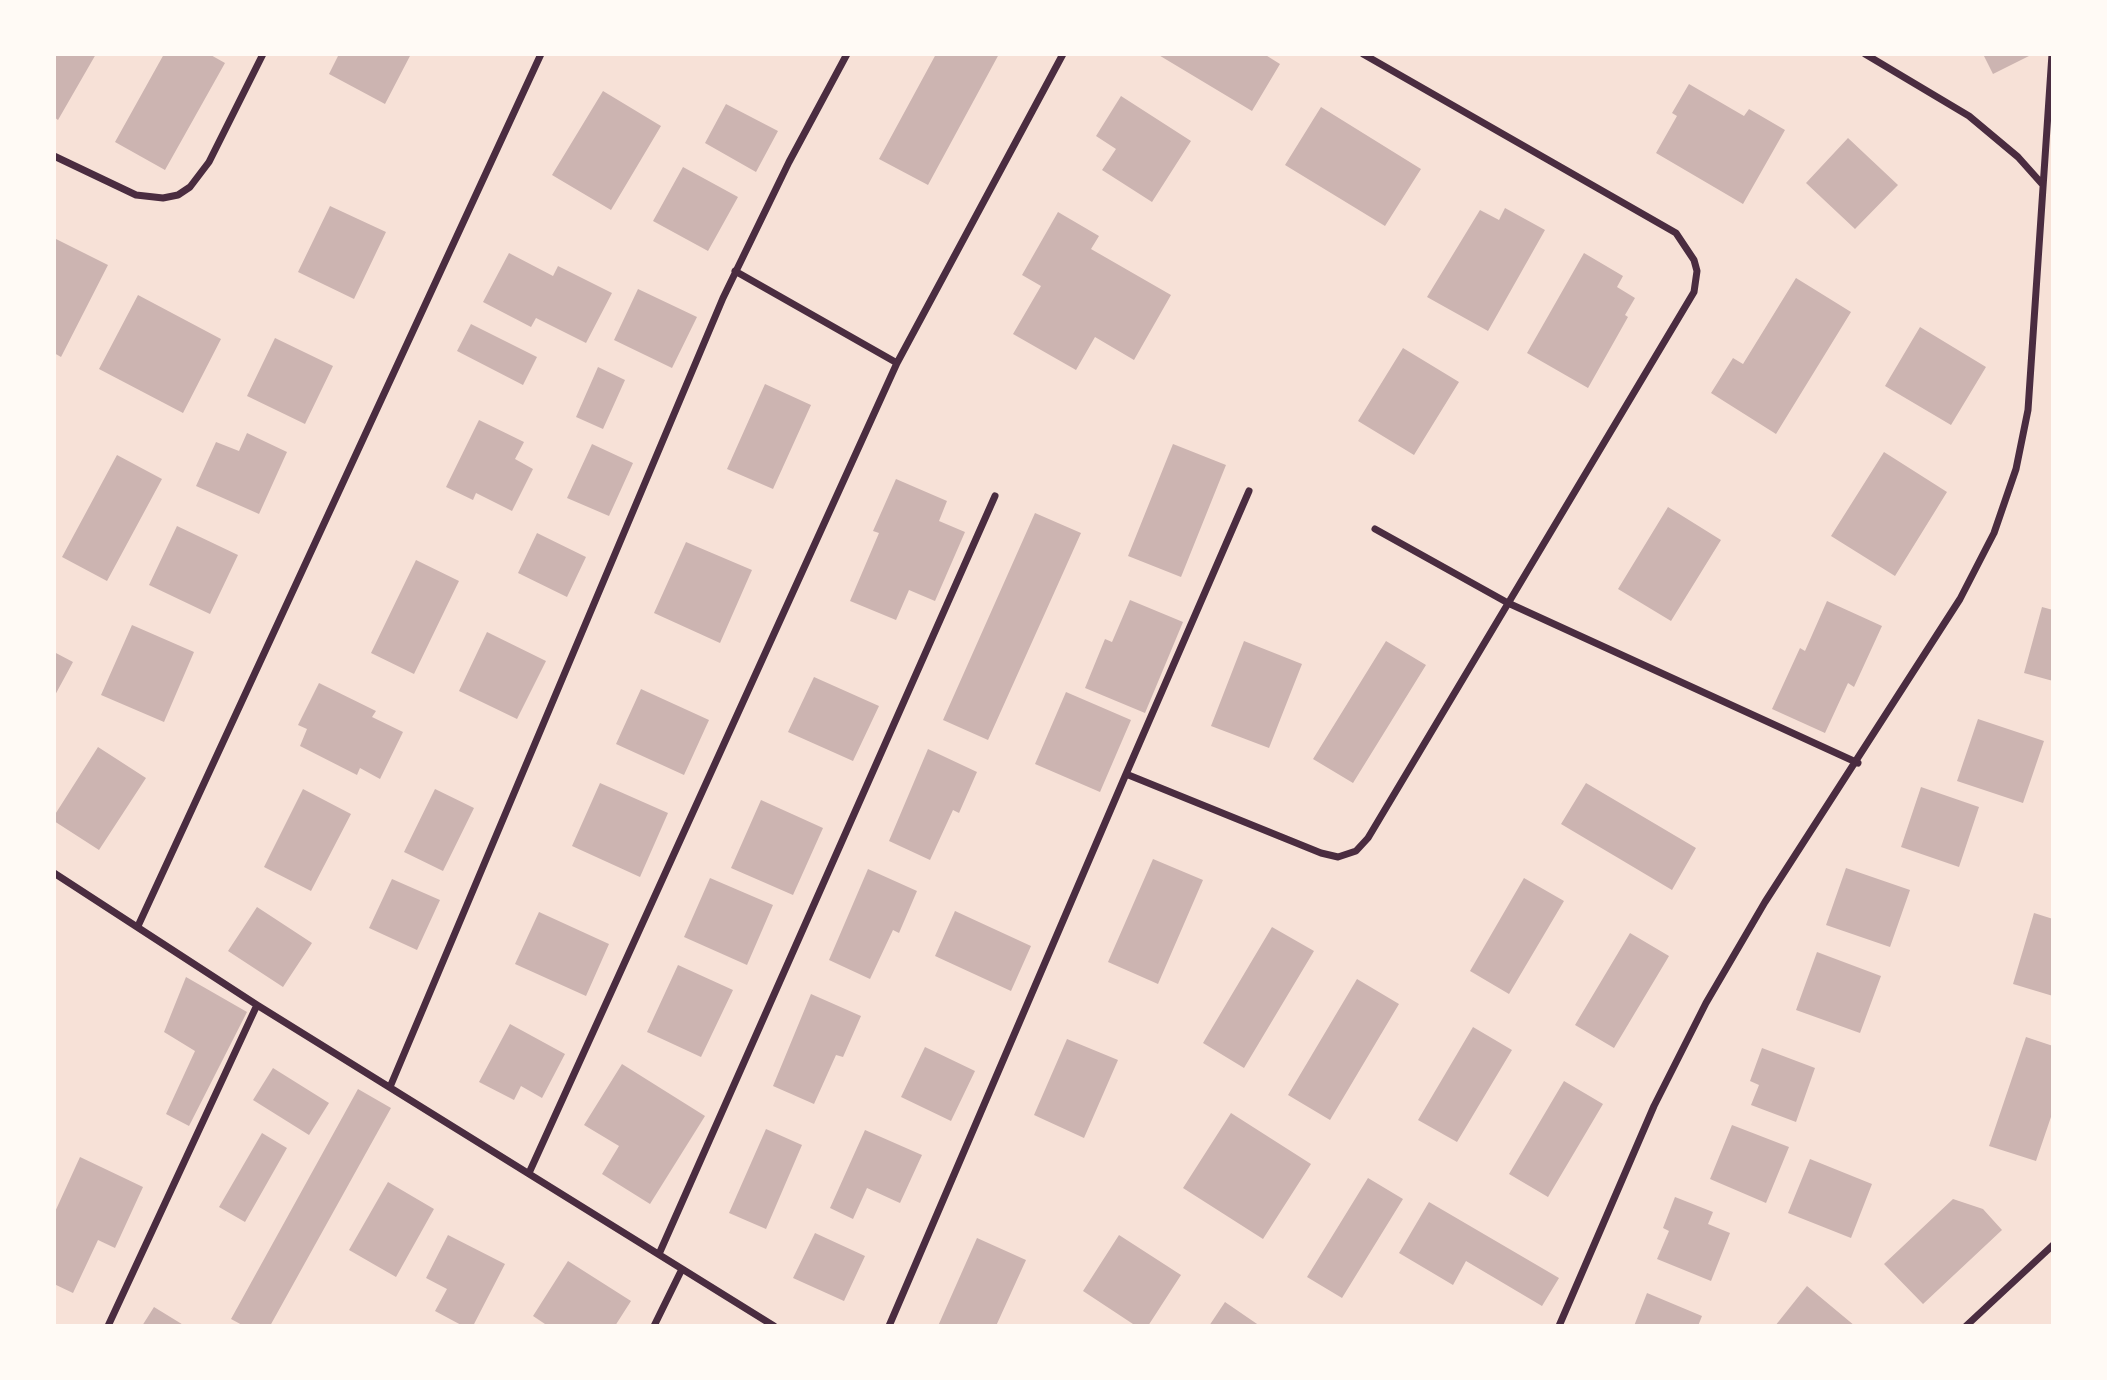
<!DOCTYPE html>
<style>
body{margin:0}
#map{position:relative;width:2107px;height:1380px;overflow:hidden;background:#f7e1d7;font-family:Lato,sans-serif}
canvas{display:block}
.frame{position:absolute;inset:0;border:56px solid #fffaf5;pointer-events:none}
</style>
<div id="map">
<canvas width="2107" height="1380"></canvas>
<div class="frame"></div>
</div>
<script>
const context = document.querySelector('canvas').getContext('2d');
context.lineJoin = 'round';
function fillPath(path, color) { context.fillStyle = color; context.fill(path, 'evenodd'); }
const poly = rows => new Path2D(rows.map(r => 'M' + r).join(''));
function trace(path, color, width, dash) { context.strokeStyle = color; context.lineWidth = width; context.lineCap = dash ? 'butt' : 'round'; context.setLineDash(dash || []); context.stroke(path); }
const building = poly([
 [54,54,96,54,58,120,54,117],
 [164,54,209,54,225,63,165,170,115,142],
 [339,54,411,54,385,104,329,74],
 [936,54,999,54,928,185,879,159],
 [1157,54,1264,54,1280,64,1252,111],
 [1983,54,2033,54,1993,74],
 [1689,84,1744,116,1749,109,1785,130,1743,204,1656,153,1677,116,1672,113],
 [603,91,661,126,611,210,552,175],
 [1121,96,1191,141,1152,202,1102,170,1116,149,1096,136],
 [726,104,778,131,756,172,705,143],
 [1321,107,1421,169,1385,226,1285,165],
 [1848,138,1898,185,1855,229,1806,183],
 [683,167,738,197,708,251,653,221],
 [330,206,386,232,354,299,298,272],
 [1505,208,1545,230,1488,331,1427,297,1480,210,1499,220],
 [1058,212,1099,236,1091,249,1171,295,1134,360,1095,337,1076,370,1013,334,1041,286,1022,275],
 [54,238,108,265,61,357,54,353],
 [509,253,553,276,558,266,612,293,586,343,536,318,531,327,483,302],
 [1584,253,1623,276,1617,287,1635,298,1625,315,1628,317,1588,388,1527,353],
 [1796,278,1851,312,1776,434,1711,393,1733,358,1743,364],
 [638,289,697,317,672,368,614,340],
 [138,295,221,339,183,413,99,369],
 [471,324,537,357,523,385,457,351],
 [1920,327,1986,367,1951,425,1885,386],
 [275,338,333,366,305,424,247,396],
 [1403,348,1459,382,1414,455,1358,421],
 [598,367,625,380,603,429,576,417],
 [765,384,811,405,773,489,727,469],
 [479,420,524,442,515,459,533,469,512,511,476,493,473,500,446,487],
 [247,433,287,452,259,514,196,486,216,442,239,451],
 [592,444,633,463,609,516,567,498],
 [1173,444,1226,465,1181,577,1128,556],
 [1884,452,1947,492,1895,576,1831,536],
 [117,455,162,479,107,581,62,557],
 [896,479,947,501,939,521,965,532,935,601,909,590,896,620,850,601,879,533,873,531],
 [1668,507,1721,540,1671,621,1618,589],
 [1035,513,1081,533,988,740,943,720],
 [177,526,238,555,210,614,149,585],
 [537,533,586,557,567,597,518,573],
 [686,542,752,570,720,643,654,613],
 [416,560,459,581,414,674,371,653],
 [1130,600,1183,622,1145,713,1085,688,1105,639,1112,642],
 [1827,601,1882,626,1854,687,1848,683,1825,733,1772,709,1800,648,1805,651],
 [2042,607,2053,610,2053,681,2024,673],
 [132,625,194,652,164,722,101,695],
 [487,632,546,661,517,719,459,691],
 [1244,641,1302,664,1269,748,1211,726],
 [1386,641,1426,665,1353,783,1313,759],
 [54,652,73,662,54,697],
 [814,677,879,706,853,761,788,732],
 [319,683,376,711,372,717,403,732,380,779,360,768,357,775,300,746,307,729,298,725],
 [641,689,709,720,684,775,616,744],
 [1066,692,1131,720,1100,792,1035,764],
 [1978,719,2044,741,2023,803,1957,781],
 [98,747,146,778,99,850,54,821,54,816],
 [928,749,977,772,959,813,953,810,930,860,889,841],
 [600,783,668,813,640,877,572,846],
 [1586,783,1696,848,1672,890,1561,824],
 [1921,787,1979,807,1959,867,1901,847],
 [303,789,351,814,311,891,264,867],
 [435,789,474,808,443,871,404,852],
 [761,800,823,828,793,895,731,868],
 [1153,859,1203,880,1158,984,1108,962],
 [1846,868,1910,890,1890,947,1826,925],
 [868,869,917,891,899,933,893,930,870,979,829,960],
 [710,878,773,905,747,965,684,937],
 [1524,878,1564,901,1509,994,1470,971],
 [392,879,440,900,417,950,369,928],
 [257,907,312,943,283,987,228,951],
 [955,911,1031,946,1011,991,935,956],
 [539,912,609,944,586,996,515,964],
 [2034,913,2053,919,2053,996,2013,984],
 [1272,927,1314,951,1244,1068,1203,1043],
 [1630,933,1669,956,1614,1048,1575,1025],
 [1817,952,1881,976,1860,1033,1796,1010],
 [678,965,733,990,701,1057,647,1032],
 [186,977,247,1012,189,1126,166,1114,195,1051,164,1032],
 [1357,979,1399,1004,1330,1120,1288,1095],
 [811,994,861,1016,843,1057,836,1055,814,1104,773,1086],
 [510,1024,565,1054,542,1098,521,1086,514,1100,479,1082],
 [1473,1027,1512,1050,1457,1142,1418,1120],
 [2026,1037,2053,1046,2053,1111,2036,1161,1989,1146],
 [1067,1039,1118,1060,1084,1138,1034,1115],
 [925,1047,975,1071,951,1121,901,1097],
 [1762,1048,1815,1068,1796,1122,1751,1105,1759,1085,1750,1081],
 [622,1064,705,1116,650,1204,602,1174,619,1146,584,1125],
 [273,1068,329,1103,309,1135,253,1100],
 [1564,1081,1603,1104,1548,1197,1509,1174],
 [358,1089,391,1108,270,1326,244,1326,231,1319],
 [1231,1113,1311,1164,1263,1239,1183,1188],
 [1732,1125,1789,1147,1766,1203,1710,1179],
 [766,1129,802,1145,766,1229,729,1213],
 [865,1130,922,1155,900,1203,867,1188,853,1219,830,1208],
 [262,1133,287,1148,245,1222,219,1207],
 [80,1157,143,1187,115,1248,98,1240,73,1293,54,1284,54,1214],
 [1810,1159,1872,1184,1851,1238,1788,1213],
 [1368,1178,1403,1199,1342,1298,1307,1277],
 [388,1182,434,1209,396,1277,349,1250],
 [1675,1197,1713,1212,1708,1224,1730,1233,1711,1281,1657,1259,1669,1231,1663,1228],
 [1953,1199,1983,1209,2002,1230,1923,1304,1884,1264],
 [1429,1202,1559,1278,1542,1306,1466,1261,1453,1285,1399,1253],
 [815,1233,865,1256,844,1301,793,1278],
 [448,1235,505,1264,473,1326,463,1326,435,1311,447,1289,426,1278],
 [1119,1235,1181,1275,1148,1326,1136,1326,1083,1291],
 [977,1238,1026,1260,996,1326,938,1326],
 [568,1261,631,1301,615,1326,548,1326,533,1316],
 [1807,1286,1855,1326,1775,1326],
 [1647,1293,1702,1316,1698,1326,1634,1326],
 [1225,1302,1260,1326,1209,1326],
 [154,1307,185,1326,142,1326]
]);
const minor = poly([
 [1865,54,1969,116,2018,157,2043,185],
 [54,156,136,195,163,198,178,195,190,187,209,162,263,54],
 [735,271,897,363],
 [1375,529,1508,603,1858,763],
 [1126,774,1249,491],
 [54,873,257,1005,774,1326],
 [138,926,541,54],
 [390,1087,723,298,789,162,847,54],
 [529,1173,897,363,1063,54],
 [659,1254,995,496],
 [108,1326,257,1005],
 [654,1326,682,1269],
 [889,1326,1126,774,1321,853,1338,857,1356,851,1368,838,1694,292,1697,271,1694,260,1676,233,1363,54],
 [1559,1326,1654,1106,1706,1003,1765,902,1960,599,1994,533,2016,469,2028,410,2052,54],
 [1966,1326,2053,1245]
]);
fillPath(building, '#ccb4b1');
trace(minor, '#4a2c40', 7);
</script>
